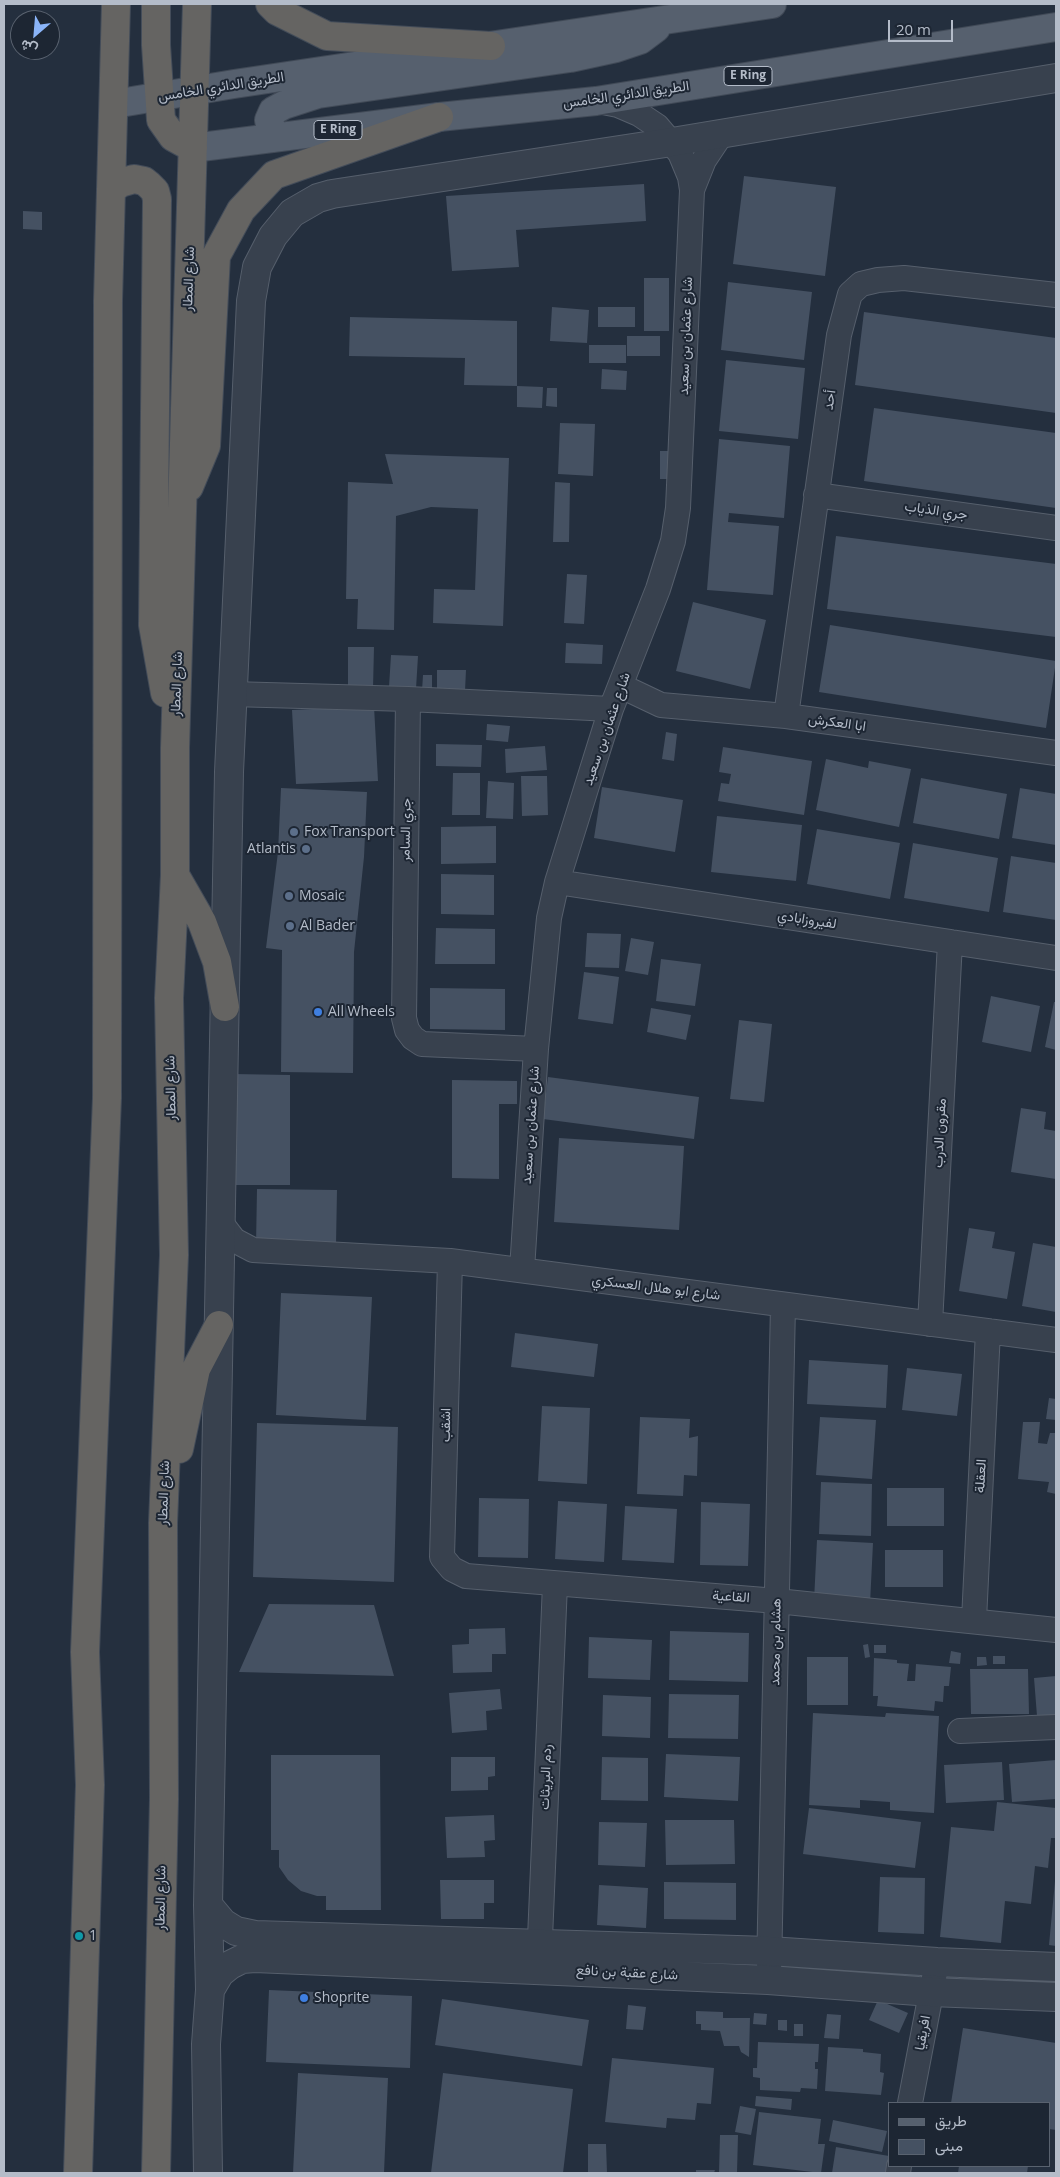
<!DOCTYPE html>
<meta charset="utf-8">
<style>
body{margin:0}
#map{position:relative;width:1060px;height:2177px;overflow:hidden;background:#242f3e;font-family:"Open Sans",Vazirmatn,sans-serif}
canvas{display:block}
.frame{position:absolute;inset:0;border:5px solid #b4bcc9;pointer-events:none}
.legend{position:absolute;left:888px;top:2102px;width:162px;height:65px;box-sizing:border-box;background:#1d2633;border:1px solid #59626f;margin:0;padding:6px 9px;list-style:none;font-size:15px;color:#b4bcc9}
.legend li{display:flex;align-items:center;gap:10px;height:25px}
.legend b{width:25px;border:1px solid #59626f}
.north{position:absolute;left:10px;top:10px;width:50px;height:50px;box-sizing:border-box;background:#1d2633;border:1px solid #59626f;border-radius:50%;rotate:207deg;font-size:14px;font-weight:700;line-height:20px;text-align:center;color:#b4bcc9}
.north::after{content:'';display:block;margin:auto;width:18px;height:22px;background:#8ab4f8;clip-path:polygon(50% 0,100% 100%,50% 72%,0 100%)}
.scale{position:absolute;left:888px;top:20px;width:65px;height:22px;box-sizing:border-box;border:2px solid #b4bcc9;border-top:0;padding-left:6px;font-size:15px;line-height:18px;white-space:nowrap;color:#b4bcc9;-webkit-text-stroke:4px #1d2633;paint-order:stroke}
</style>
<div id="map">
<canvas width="1060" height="2177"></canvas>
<div class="frame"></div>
<ul class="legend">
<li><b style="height:6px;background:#56606e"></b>طريق</li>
<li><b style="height:14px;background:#455162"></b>مبنى</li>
</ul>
<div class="north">ش</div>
<div class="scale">20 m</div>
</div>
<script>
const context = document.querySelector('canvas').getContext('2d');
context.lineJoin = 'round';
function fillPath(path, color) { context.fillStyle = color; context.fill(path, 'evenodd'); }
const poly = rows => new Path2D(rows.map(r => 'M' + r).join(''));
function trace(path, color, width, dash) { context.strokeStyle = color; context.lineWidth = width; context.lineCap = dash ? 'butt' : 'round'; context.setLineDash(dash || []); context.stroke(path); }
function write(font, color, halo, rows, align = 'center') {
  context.font = font + ' "Open Sans",Vazirmatn,sans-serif'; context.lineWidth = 4; context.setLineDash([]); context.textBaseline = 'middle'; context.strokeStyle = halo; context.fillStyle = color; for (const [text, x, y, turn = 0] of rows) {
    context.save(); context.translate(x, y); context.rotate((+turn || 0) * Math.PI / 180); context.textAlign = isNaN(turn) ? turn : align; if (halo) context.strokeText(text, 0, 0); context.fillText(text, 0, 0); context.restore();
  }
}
const building = poly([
 [744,176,836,187,825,276,733,264],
 [644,184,646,221,516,230,519,267,452,271,446,196],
 [23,211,42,212,42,230,23,229],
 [644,278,669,278,669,331,644,331],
 [728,282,812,292,804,360,721,350],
 [552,307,589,310,587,343,550,341],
 [598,307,635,307,635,327,598,327],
 [864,312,1056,338,1056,413,855,385],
 [350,317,517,321,517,386,464,385,465,358,349,356],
 [627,336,660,336,660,356,627,356],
 [589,345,626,345,626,363,589,363],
 [726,360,805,368,798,439,719,431],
 [602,369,627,371,626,390,601,389],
 [517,386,543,387,542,408,517,407],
 [547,388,557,388,557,407,546,406],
 [874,408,1056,433,1056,508,864,481],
 [560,423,595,424,593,476,558,474],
 [719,439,790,446,784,518,729,513,728,522,779,526,773,595,707,590],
 [660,451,672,451,671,479,660,479],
 [385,454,509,458,503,626,433,623,434,589,475,590,478,509,431,507,396,516,394,630,357,629,358,599,346,599,348,482,393,484],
 [555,482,570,483,569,542,553,542],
 [836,536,1056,564,1056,637,827,609],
 [567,574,587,575,584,624,564,623],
 [693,602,766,620,750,689,676,671],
 [830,625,1056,661,1046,728,819,692],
 [566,643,603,645,602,664,565,663],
 [348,647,374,647,373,689,348,689],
 [391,655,418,656,416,689,389,687],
 [437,670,466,670,465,691,437,691],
 [423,675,432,675,432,692,422,691],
 [374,706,378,781,296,784,292,710],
 [487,724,510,726,508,742,486,740],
 [666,732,677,734,674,761,662,759],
 [436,744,482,745,481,767,436,766],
 [545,746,547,770,506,773,505,749],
 [723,747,812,761,804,815,718,801,721,783,729,784,731,774,719,772],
 [826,759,868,768,869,761,911,769,899,827,816,810],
 [453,773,480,773,480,815,452,815],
 [521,776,547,776,548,815,522,816],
 [921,778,1007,794,999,839,913,823],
 [488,781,514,783,513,819,486,818],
 [602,787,683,800,675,852,594,838],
 [281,788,367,792,364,857,354,952,353,1073,281,1072,282,950,266,948,278,852],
 [1020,788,1056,794,1056,845,1012,838],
 [717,816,802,825,796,881,711,872],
 [496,826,496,863,441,864,441,827],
 [817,829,900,843,890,899,807,884],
 [913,843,998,858,989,912,904,898],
 [1011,856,1056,863,1056,920,1003,912],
 [441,874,494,875,494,915,441,914],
 [436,928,495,929,495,964,435,964],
 [587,933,621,934,619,968,585,967],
 [631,938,654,942,648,975,625,971],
 [661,959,701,964,695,1006,656,1001],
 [584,972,619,977,613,1024,578,1019],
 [430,988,505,989,505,1030,430,1029],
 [991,996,1040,1006,1031,1052,982,1042],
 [1054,1002,1056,1002,1056,1050,1045,1047],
 [651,1008,691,1015,686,1040,647,1032],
 [739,1020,772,1024,764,1102,730,1099],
 [233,1074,290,1075,290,1185,233,1185],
 [548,1077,699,1097,694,1139,543,1119],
 [452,1080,517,1081,517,1104,499,1104,499,1179,452,1178],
 [1021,1108,1046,1112,1044,1129,1056,1131,1056,1179,1011,1172],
 [559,1138,684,1146,679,1230,554,1222],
 [257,1189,337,1190,336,1245,256,1245],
 [969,1228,995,1232,992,1248,1015,1252,1007,1299,959,1291],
 [1033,1243,1056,1247,1056,1312,1022,1306],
 [281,1293,372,1297,366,1420,276,1415],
 [515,1333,598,1344,594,1377,511,1367],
 [809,1360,888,1365,886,1408,807,1404],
 [907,1368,962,1374,957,1416,902,1410],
 [1049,1398,1056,1399,1056,1420,1046,1419],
 [542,1406,590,1408,587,1484,538,1481],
 [640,1417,690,1419,689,1438,698,1436,697,1476,684,1475,683,1496,637,1494],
 [820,1417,876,1420,872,1479,816,1475],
 [1023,1422,1040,1422,1038,1443,1047,1444,1050,1433,1056,1433,1056,1494,1047,1492,1049,1482,1018,1479],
 [257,1423,398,1427,394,1582,253,1577],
 [821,1482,872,1484,871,1536,819,1534],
 [887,1488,944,1488,944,1526,887,1526],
 [479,1498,529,1499,528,1558,478,1557],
 [558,1501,607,1504,604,1562,555,1559],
 [701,1502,750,1504,748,1566,700,1565],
 [625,1506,677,1509,674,1563,622,1560],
 [817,1540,873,1543,870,1604,814,1601],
 [885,1550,943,1550,943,1587,885,1587],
 [269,1604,374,1605,394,1676,239,1672],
 [505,1628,506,1654,492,1654,492,1672,453,1673,452,1645,469,1644,469,1629],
 [670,1631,749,1633,748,1682,669,1680],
 [589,1637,652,1640,650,1680,588,1678],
 [868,1644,870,1657,865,1658,863,1645],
 [874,1645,886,1645,886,1653,874,1653],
 [951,1651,961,1653,960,1664,949,1663],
 [993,1656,1005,1656,1005,1664,993,1664],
 [807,1657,848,1657,848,1705,807,1705],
 [977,1657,986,1657,987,1665,977,1666],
 [874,1658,897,1660,897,1663,909,1664,907,1681,915,1681,916,1664,951,1667,949,1686,944,1686,943,1702,935,1701,934,1711,877,1706,878,1696,873,1696],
 [970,1669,1028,1669,1029,1714,971,1714],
 [1056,1676,1056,1715,1037,1716,1034,1678],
 [500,1689,502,1709,486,1711,487,1730,452,1733,449,1693],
 [669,1694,739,1695,738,1739,668,1738],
 [603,1695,651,1697,650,1738,602,1736],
 [813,1713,885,1717,886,1713,939,1716,934,1813,890,1810,890,1802,860,1800,860,1808,809,1805],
 [666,1754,740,1757,738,1801,664,1797],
 [271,1755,380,1755,381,1910,326,1910,326,1896,317,1896,301,1891,288,1880,279,1867,279,1850,271,1850],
 [451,1757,495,1757,495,1776,488,1777,488,1790,451,1791],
 [602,1757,648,1758,648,1801,601,1800],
 [1056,1760,1056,1799,1012,1802,1009,1764],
 [1002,1762,1004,1800,946,1803,944,1765],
 [997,1802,1056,1808,1056,1838,1051,1838,1048,1868,1035,1866,1031,1904,1005,1901,1001,1943,940,1937,951,1827,994,1831],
 [809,1808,921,1822,915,1868,803,1854],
 [494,1815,495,1840,484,1841,485,1857,447,1858,445,1817],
 [665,1820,734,1820,735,1864,666,1865],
 [599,1822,647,1823,645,1867,598,1865],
 [880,1877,925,1878,924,1934,878,1932],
 [440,1880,494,1880,494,1903,484,1903,484,1919,441,1919],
 [1055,1881,1056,1882,1056,1946,1049,1945],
 [664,1882,736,1883,736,1920,664,1919],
 [599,1885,648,1888,646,1928,597,1925],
 [269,1990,412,1996,410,2068,266,2062],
 [442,1999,589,2020,582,2066,435,2045],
 [878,2000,908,2013,899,2033,869,2020],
 [628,2005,646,2007,643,2030,626,2029],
 [696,2011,723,2012,723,2018,750,2018,749,2057,741,2052,739,2046,724,2046,720,2031,701,2030,701,2024,696,2024],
 [754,2013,767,2014,766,2025,753,2024],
 [827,2014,841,2015,839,2039,824,2038],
 [778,2020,787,2020,787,2031,778,2030],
 [794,2024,803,2024,803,2036,794,2036],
 [963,2028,1056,2043,1056,2130,1049,2129,1049,2103,951,2103],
 [758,2042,819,2044,818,2062,815,2062,815,2069,818,2069,817,2089,801,2088,800,2092,760,2090,760,2078,753,2077,753,2068,757,2068],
 [828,2047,863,2049,863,2052,881,2054,880,2072,884,2073,881,2095,825,2091],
 [612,2058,714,2068,711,2104,697,2103,695,2120,667,2118,666,2128,605,2122],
 [298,2073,388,2078,384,2173,293,2173],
 [443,2073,573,2089,563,2173,431,2173],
 [756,2096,792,2099,791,2110,755,2106],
 [740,2106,756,2109,751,2135,735,2132],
 [759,2112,821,2119,818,2144,825,2144,821,2173,753,2165],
 [833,2120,887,2131,882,2152,829,2141],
 [720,2135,738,2135,737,2173,719,2173],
 [588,2144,606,2144,607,2173,588,2173],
 [836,2147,889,2156,889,2173,832,2173],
 [959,2166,1028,2166,1027,2173,958,2173],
 [696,2170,715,2170,714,2173,696,2173]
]);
const minor = poly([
 [692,190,704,160,722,133],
 [816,495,1056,528],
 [621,686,661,705,786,716,1056,753],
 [231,694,408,699,611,709],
 [408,699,404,1018,407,1030,413,1038,422,1044,536,1049],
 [786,716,839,335,850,294,861,284,878,280,904,278,1056,295],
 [557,882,1056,958],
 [221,1223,234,1240,253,1250,450,1261,1056,1340],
 [450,1261,442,1557,452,1569,466,1576,777,1601,1056,1630],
 [522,1270,536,1049,549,918,557,882,595,760,611,709,658,589,673,541,678,508,692,190,690,177,680,153,657,126,639,114,618,105,598,101],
 [930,1324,950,942],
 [974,1620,988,1331],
 [960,1731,1056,1727],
 [539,1962,555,1584],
 [769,1970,783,1305],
 [910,2103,937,1962],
 [898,2173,899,2166]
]);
const tertiary = poly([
 [208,1905,223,1923,236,1931,255,1935,769,1951,937,1962,1056,1967],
 [210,1990,220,1973,230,1965,242,1959,255,1958,768,1980,931,1992,1056,1997],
 [208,2173,206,2044,210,1990,208,1905,229,772,251,301,257,267,273,236,292,213,318,198,332,194,672,142,1056,78]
]);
const primary = poly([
 [114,104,234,84,772,4],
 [273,138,269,120,273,111,284,105,318,94,570,58,616,48,640,40,656,28],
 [193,148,439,117,596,101,1056,27]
]);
const trunk = poly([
 [156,4,156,45,161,120,173,137,193,148],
 [270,4,277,11,327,36,491,46],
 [112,190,120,183,134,179,144,181,149,185,155,191,157,199,153,625,165,693],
 [189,487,206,446,216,256,241,210,274,175,439,117],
 [175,875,202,922,217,962,225,1007],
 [179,1449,196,1369,219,1325],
 [78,2173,90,1785,85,1652,107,1098,108,301,116,4],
 [156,2173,164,1799,163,1523,174,1255,169,998,175,875,175,748,197,4]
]);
const markers = [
 [294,832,5,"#5c6f8a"],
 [306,849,5,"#5c6f8a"],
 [289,896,5,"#5c6f8a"],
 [290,926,5,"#5c6f8a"],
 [318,1012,5,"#3f7fe0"],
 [79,1936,5,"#0f9aa8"],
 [304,1998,5,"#3f7fe0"]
];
const shields = [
 [748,76,48],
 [338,130,48]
];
const shieldNames = [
 ["E Ring",748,76],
 ["E Ring",338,130]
];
const streetNames = [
 ["الطريق الدائري الخامس",221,87,-9],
 ["الطريق الدائري الخامس",626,95,-8],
 ["شارع المطار",189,279,-88],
 ["شارع عثمان بن سعيد",686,336,-88],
 ["أحد",830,400,-82],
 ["جري الذياب",936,511,8],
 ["شارع المطار",177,684,-88],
 ["ابا العكرش",837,723,8],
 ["شارع عثمان بن سعيد",607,729,-71],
 ["جري السامر",406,830,-89],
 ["لفيروزابادي",807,920,9],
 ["شارع المطار",171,1088,-91],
 ["شارع عثمان بن سعيد",531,1125,-86],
 ["مقرون الدرب",940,1133,-87],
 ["شارع ابو هلال العسكري",656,1288,7],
 ["اشقب",446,1425,-89],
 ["العقلة",981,1476,-87],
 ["شارع المطار",164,1493,-88],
 ["القاعية",731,1597,4],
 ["هشام بن محمد",776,1642,-89],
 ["ردم البريثات",546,1777,-88],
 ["شارع المطار",161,1898,-89],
 ["شارع عقبة بن نافع",627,1973,3],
 ["افريقيا",923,2033,-80]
];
const poiNames = [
 ["Fox Transport",304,832],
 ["Atlantis",296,849,"right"],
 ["Mosaic",299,896],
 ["Al Bader",300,926],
 ["All Wheels",328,1012],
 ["1",89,1936],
 ["Shoprite",314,1998]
];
fillPath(building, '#455162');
trace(minor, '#565f6c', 26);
trace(tertiary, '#565f6c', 30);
trace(primary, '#414a57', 30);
trace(trunk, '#434c59', 30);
trace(minor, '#38414e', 24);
trace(tertiary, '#38414e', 28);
trace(primary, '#56606e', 28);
trace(trunk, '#656462', 28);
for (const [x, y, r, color] of markers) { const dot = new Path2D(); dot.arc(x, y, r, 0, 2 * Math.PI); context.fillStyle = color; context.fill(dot); trace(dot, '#1d2633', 2); }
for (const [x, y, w] of shields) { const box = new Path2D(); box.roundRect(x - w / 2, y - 9.5, w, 19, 4); context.fillStyle = '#1d2633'; context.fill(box); trace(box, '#b4bcc9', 1); }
write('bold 12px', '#b4bcc9', null, shieldNames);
write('14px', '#b4bcc9', '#1d2633', streetNames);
write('14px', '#b4bcc9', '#1d2633', poiNames, 'left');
</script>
